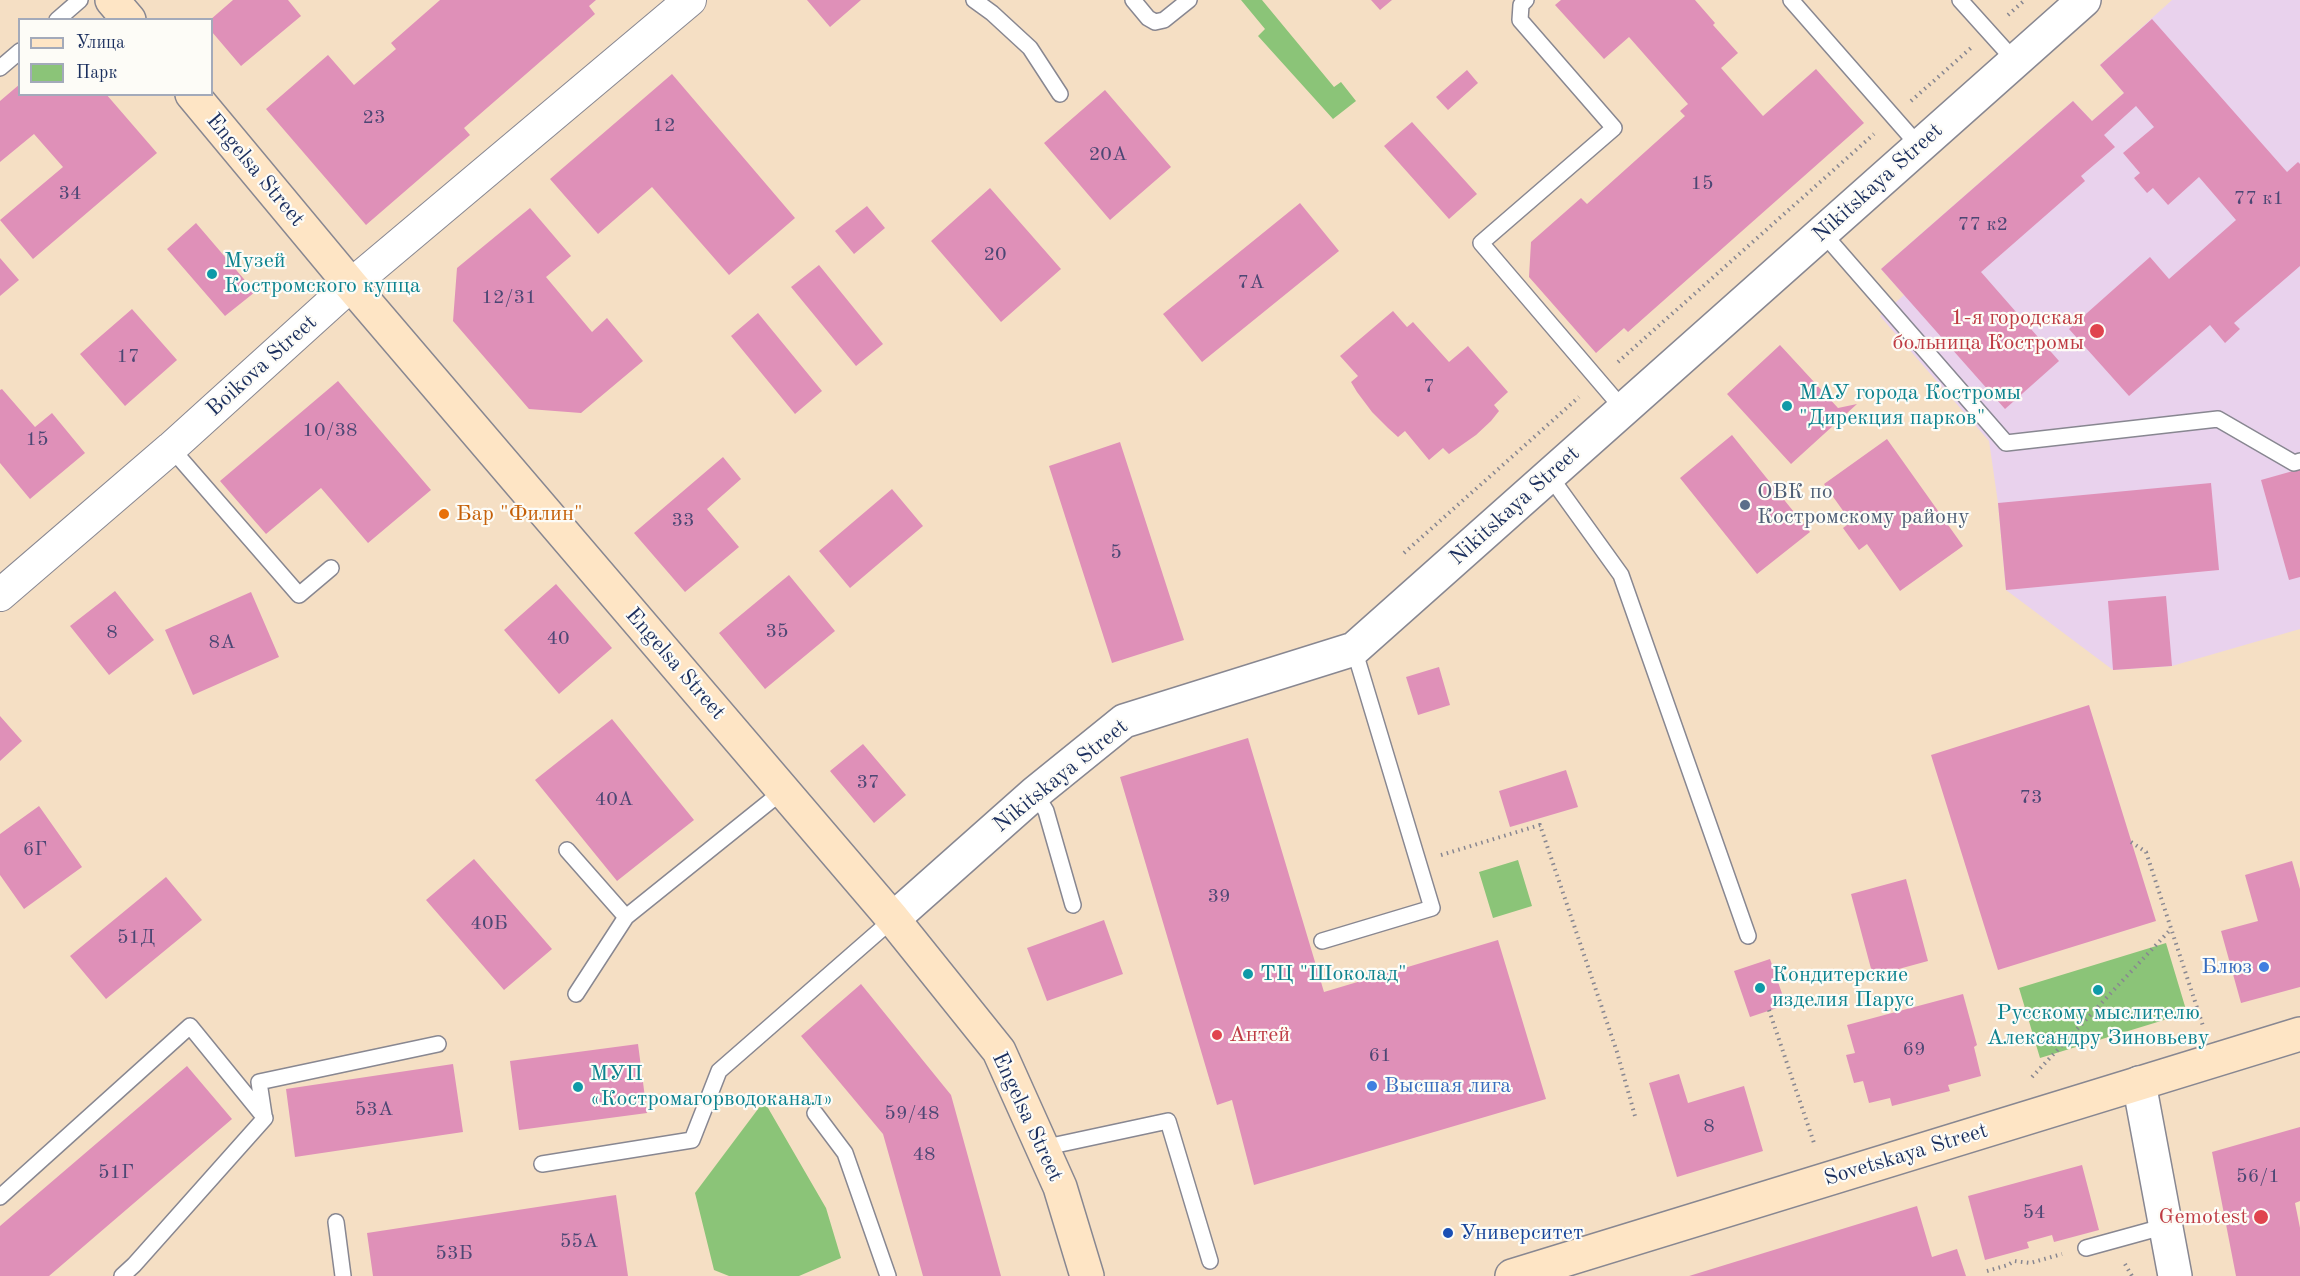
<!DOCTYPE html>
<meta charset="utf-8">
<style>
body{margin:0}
#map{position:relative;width:2300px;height:1276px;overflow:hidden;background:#f5dfc4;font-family:"Old Standard TT",serif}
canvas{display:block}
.legend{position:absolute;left:18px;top:18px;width:195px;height:78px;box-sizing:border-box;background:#fdfcf7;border:2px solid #a3aaba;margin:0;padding:8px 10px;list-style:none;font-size:18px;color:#1b2f5e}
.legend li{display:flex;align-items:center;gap:12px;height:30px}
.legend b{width:30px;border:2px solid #a3aaba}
</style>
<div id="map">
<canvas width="2300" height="1276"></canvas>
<ul class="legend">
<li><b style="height:8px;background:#fee5c5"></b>Улица</li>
<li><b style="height:16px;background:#8bc478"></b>Парк</li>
</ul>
</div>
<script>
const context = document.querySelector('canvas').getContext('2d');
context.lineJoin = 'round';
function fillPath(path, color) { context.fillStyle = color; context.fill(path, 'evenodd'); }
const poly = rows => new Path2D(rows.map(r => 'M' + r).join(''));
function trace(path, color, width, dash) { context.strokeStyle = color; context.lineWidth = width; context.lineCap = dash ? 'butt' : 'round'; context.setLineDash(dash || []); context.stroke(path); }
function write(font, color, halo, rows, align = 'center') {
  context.font = font + ' "Old Standard TT",serif'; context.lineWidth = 4.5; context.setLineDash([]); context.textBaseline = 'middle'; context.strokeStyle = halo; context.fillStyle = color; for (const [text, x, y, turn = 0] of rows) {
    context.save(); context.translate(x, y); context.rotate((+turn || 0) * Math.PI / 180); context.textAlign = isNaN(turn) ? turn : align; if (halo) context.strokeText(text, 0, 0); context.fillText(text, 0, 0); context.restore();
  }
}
const built = poly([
 [2172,0,2300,0,2300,629,2172,666,2113,670,2006,590,1998,503,1989,441,1880,316,1904,295,1881,269,2073,101,2092,121,2124,93,2100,65]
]);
const green = poly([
 [1241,0,1262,0,1334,87,1341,82,1356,101,1333,119,1258,36,1265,29],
 [1518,860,1532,906,1493,918,1479,872],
 [2166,943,2187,1013,2040,1058,2019,988],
 [764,1101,826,1208,841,1258,799,1276,729,1276,714,1270,695,1193]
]);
const building = poly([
 [233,0,288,0,301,16,241,66,212,32,212,20,210,20],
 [440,0,596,0,589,6,595,14,464,128,470,135,366,225,266,109,328,55,354,85,396,49,391,43],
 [807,0,861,0,830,27],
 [1371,0,1392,0,1380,10],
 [1561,0,1695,0,1715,23,1713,25,1738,53,1721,68,1763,116,1816,69,1864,123,1628,332,1624,328,1596,353,1529,277,1531,242,1581,198,1587,204,1685,116,1680,111,1688,104,1629,37,1604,59,1555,5],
 [2152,19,2287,172,2298,162,2300,164,2300,266,2234,323,2240,329,2225,343,2210,325,2129,396,2069,329,2150,257,2169,279,2236,220,2199,177,2168,205,2153,188,2147,193,2134,178,2140,173,2123,153,2154,127,2136,106,2104,135,2115,147,2081,176,2085,181,1981,272,2059,361,2005,409,1881,269,2073,101,2092,121,2124,93,2100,65],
 [1467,70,1478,83,1448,110,1436,97],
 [672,74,795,218,729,275,652,187,598,234,550,179],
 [20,84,20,94,106,94,157,153,33,259,0,220,63,167,34,134,0,162,0,101],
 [1105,90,1171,167,1110,220,1044,143],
 [1412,122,1477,194,1449,219,1384,146],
 [990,188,1061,269,1001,322,931,241],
 [1300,203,1339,251,1202,362,1163,314],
 [867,206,885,228,854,254,835,231],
 [530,208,571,256,546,277,592,332,607,318,643,361,581,413,529,409,453,321,457,268],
 [196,223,255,292,225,316,167,249],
 [0,258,19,280,0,296],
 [819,265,883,344,856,366,791,287],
 [132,309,177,360,125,406,80,354],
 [1393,311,1407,327,1413,322,1449,362,1468,346,1508,392,1494,405,1499,411,1491,421,1476,435,1449,454,1443,448,1429,460,1405,431,1398,437,1388,428,1372,412,1357,392,1351,382,1358,376,1340,356],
 [758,313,822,391,795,414,731,336],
 [1780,345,1838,408,1857,404,1791,464,1727,394],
 [338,381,431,490,368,543,321,488,266,534,220,481],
 [2,389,35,427,52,413,85,453,30,499,0,463,0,390],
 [1732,435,1810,532,1757,574,1680,478],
 [1887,439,1963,546,1900,591,1867,544,1859,550,1843,528,1851,522,1824,484],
 [1120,442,1184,640,1112,663,1049,466],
 [723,457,741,479,707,509,739,547,685,592,634,533],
 [2300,469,2300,577,2289,580,2261,480],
 [2211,483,2219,570,2006,590,1998,503],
 [892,489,923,526,850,588,819,551],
 [789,575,835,631,765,689,719,633],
 [556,584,612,648,559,694,504,630],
 [115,591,154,640,109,675,70,626],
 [251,592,279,657,193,695,165,630],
 [2166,596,2172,666,2113,670,2108,601],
 [1439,667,1450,705,1418,715,1406,677],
 [2089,705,2156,921,1998,970,1931,755],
 [0,716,22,741,0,761],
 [612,719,694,820,617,881,535,780],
 [1248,738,1324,992,1498,940,1546,1099,1254,1185,1232,1100,1217,1105,1120,777],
 [863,744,906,795,874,823,830,771],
 [1566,770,1578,807,1510,827,1499,791],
 [39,806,82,867,24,909,0,875,0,834],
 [474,859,552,949,504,990,426,900],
 [2292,861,2300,889,2300,987,2241,1003,2221,931,2258,921,2245,875],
 [166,877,202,920,106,999,70,956],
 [1906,879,1928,961,1873,976,1851,894],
 [1104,920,1123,974,1047,1001,1027,948],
 [1770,959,1786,1005,1750,1017,1734,971],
 [861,984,951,1095,1001,1276,923,1276,883,1134,801,1036],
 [1963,994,1977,1045,1974,1047,1981,1076,1948,1085,1950,1091,1892,1106,1890,1098,1869,1103,1863,1081,1854,1083,1846,1055,1855,1053,1847,1025],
 [638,1044,647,1113,519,1130,510,1061],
 [453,1064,463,1132,295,1157,286,1089],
 [187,1066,232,1119,49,1276,0,1276,0,1226],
 [1679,1074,1688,1103,1744,1086,1763,1151,1677,1177,1649,1083],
 [2300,1127,2300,1201,2295,1203,2300,1228,2300,1276,2236,1276,2212,1152],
 [2082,1165,2099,1230,2054,1242,2052,1235,2027,1242,2029,1248,1985,1260,1968,1196],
 [616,1195,628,1276,373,1276,367,1233],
 [1917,1206,1932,1257,1957,1249,1966,1276,1689,1276]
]);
const path = poly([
 [2008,15,2025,0],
 [1911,101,1971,48],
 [1618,362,1874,134],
 [1404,553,1579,397],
 [2131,842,2146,852,2203,1026],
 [1441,855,1540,825,1617,1052,1635,1116],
 [1769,1010,1815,1146],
 [2032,1077,2171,929],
 [2125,1264,2132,1276],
 [1987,1271,2008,1265,2014,1261,2030,1263,2062,1254]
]);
const service = poly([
 [974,0,992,13,1030,48,1060,94],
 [1133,0,1148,18,1155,22,1164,20,1189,0],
 [1526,0,1521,5,1520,20,1614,128,1481,243,1623,409],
 [1791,0,1919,146],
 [1960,0,2015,61],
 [57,20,80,0],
 [0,68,20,51],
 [1822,232,2006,443,2218,419,2294,463,2300,461],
 [171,448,299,595,331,568],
 [1549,475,1621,575,1748,936],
 [1035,793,1046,811,1073,905],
 [567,850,626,917],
 [1322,941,1432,908,1354,649],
 [576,994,626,917,784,790],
 [815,1113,845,1153,888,1276],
 [264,1115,259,1082,438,1044],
 [1042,1148,1168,1121,1210,1261],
 [542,1164,692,1140,719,1071,893,919],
 [0,1197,190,1026,265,1118,134,1265,122,1276],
 [336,1222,343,1276],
 [2086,1248,2166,1226]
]);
const minor = poly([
 [0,595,171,448,351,285,690,0]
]);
const tertiary = poly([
 [893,919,1035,793,1124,721,1354,649,2084,0],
 [2139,1083,2175,1276]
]);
const secondary = poly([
 [112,0,129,20],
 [192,94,351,285,893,919,999,1051,1060,1187,1087,1276],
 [1512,1276,2300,1034]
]);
const markers = [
 [212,274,6,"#0f9aa8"],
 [2097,331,8,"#e0444e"],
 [1787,406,6,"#0f9aa8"],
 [1745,505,6,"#5c6f8a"],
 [444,514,6,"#e8710a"],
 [2264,967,6,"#3f7fe0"],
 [1248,974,6,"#0f9aa8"],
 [1760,988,6,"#0f9aa8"],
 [2098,990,6,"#0f9aa8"],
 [1217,1035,6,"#e0444e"],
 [1372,1086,6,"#3f7fe0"],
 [578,1087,6,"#0f9aa8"],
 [2261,1217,8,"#e0444e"],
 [1448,1233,6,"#1a4fb4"]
];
const numberNames = [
 ["23",374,118],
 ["12",664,126],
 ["20А",1108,155],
 ["15",1702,184],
 ["34",70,194],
 ["77 к1",2259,199],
 ["77 к2",1983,225],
 ["20",995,255],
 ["7А",1251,283],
 ["12/31",509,298],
 ["17",128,357],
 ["7",1429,387],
 ["10/38",330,431],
 ["15",37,440],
 ["33",683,521],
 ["5",1116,553],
 ["35",777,632],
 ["8",112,633],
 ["40",558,639],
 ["8А",222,643],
 ["37",868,783],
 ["73",2031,798],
 ["40А",614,800],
 ["6Г",35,850],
 ["39",1219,897],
 ["40Б",489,924],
 ["51Д",136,938],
 ["69",1914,1050],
 ["61",1380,1056],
 ["53А",374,1110],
 ["59/48",912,1114],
 ["8",1709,1127],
 ["48",924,1155],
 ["51Г",116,1173],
 ["56/1",2258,1177],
 ["54",2034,1213],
 ["55А",579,1242],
 ["53Б",454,1254]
];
const streetNames = [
 ["Engelsa Street",255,170,50],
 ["Nikitskaya Street",1878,183,-42],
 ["Boikova Street",262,366,-42],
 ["Nikitskaya Street",1515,506,-42],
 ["Engelsa Street",675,664,49],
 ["Nikitskaya Street",1061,776,-39],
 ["Engelsa Street",1027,1117,65],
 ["Sovetskaya Street",1906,1155,-17]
];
const cultureNames = [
 ["Музей",224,261],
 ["Костромского купца",224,286],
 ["МАУ города Костромы",1799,393],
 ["\"Дирекция парков\"",1799,418],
 ["ТЦ \"Шоколад\"",1260,974],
 ["Кондитерские",1772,975],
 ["изделия Парус",1772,1000],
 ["Русскому мыслителю",2098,1013,"center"],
 ["Александру Зиновьеву",2098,1038,"center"],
 ["МУП",590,1074],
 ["«Костромагорводоканал»",590,1099]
];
const healthNames = [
 ["1-я городская",2084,318],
 ["больница Костромы",2084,343],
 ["Антей",1229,1035,"left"],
 ["Gemotest",2248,1217]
];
const serviceNames = [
 ["ОВК по",1757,492],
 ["Костромскому району",1757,517]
];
const foodNames = [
 ["Бар \"Филин\"",456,514]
];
const shopNames = [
 ["Блюз",2252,967],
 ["Высшая лига",1384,1086,"left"]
];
const transitNames = [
 ["Университет",1460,1233]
];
fillPath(built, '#e9d2ed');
fillPath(green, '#8bc478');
fillPath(building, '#df90b8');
trace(service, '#888791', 18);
trace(minor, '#888791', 34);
trace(tertiary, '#888791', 36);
trace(secondary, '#888791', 36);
trace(path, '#888791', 4, [1.5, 4.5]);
trace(service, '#fff', 15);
trace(minor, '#fff', 32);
trace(tertiary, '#fff', 33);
trace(secondary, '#fee5c5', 33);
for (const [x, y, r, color] of markers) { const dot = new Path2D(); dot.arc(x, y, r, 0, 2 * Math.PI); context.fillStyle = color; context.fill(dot); trace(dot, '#fdfcf7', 2); }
write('20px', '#4c4774', null, numberNames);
write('22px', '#1b2f5e', '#fdfcf7', streetNames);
write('22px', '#0d838f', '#fdfcf7', cultureNames, 'left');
write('22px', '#be3a42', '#fdfcf7', healthNames, 'right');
write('22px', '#4e5e75', '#fdfcf7', serviceNames, 'left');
write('22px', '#c56008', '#fdfcf7', foodNames, 'left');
write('22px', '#366cbe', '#fdfcf7', shopNames, 'right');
write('22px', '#164399', '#fdfcf7', transitNames, 'left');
</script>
